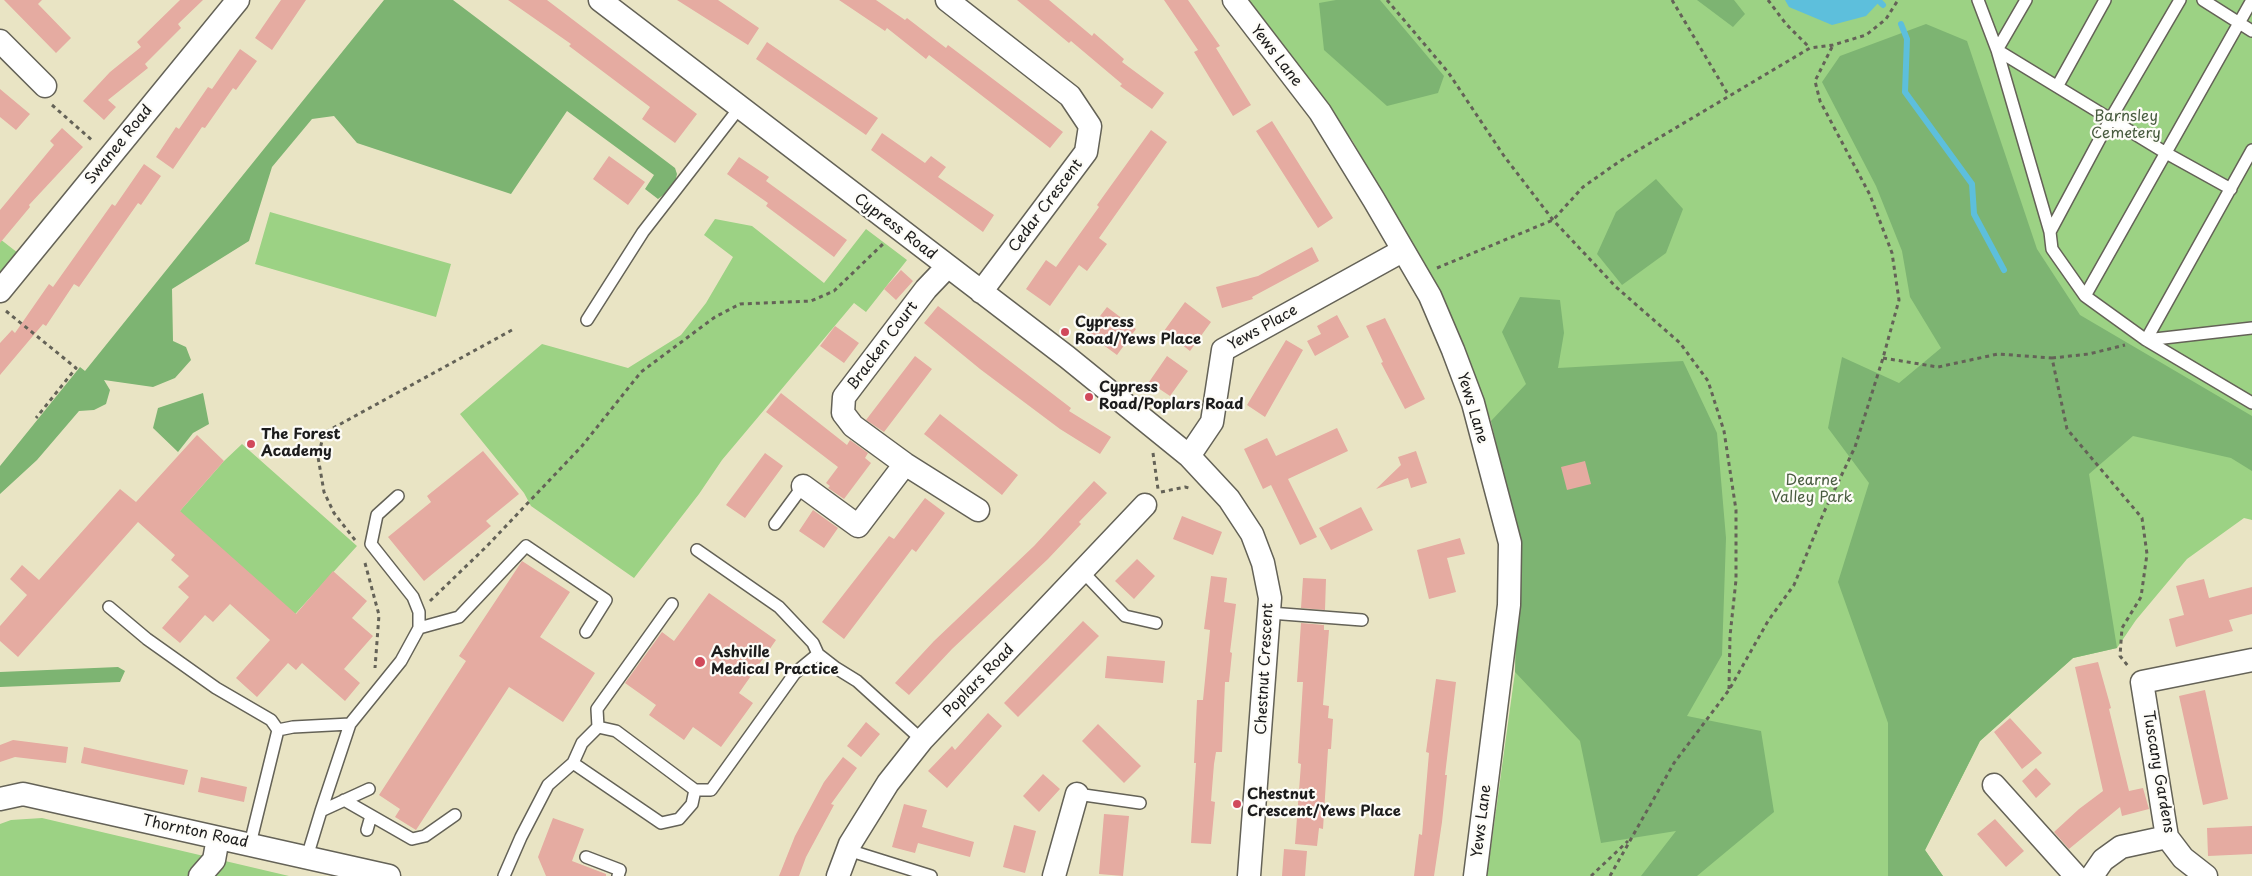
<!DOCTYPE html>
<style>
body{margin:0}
canvas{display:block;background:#e9e4c4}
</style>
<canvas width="2252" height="876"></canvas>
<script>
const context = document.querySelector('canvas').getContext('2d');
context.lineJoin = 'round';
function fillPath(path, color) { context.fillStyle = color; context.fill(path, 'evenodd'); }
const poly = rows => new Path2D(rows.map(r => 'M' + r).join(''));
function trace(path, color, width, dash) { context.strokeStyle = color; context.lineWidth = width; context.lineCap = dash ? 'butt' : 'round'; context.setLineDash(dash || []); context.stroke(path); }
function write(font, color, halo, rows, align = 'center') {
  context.font = font + ' "Playpen Sans",sans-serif'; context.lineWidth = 4.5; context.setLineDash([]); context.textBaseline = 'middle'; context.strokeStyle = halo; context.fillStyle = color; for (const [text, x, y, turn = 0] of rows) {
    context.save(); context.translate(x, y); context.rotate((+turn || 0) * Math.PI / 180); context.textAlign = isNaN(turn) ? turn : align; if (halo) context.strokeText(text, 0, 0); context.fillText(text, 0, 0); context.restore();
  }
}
const green = poly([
 [1245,0,2252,0,2252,520,2244,518,2187,559,2136,620,2117,648,2073,658,1980,741,1925,850,1943,876,1487,876,1515,672,1519,541,1491,421,1432,281,1352,140],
 [270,212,451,264,436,317,255,264],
 [715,219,752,226,824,283,866,229,907,260,866,312,854,303,722,460,699,494,634,578,531,506,524,493,460,414,542,344,628,368,681,335,706,303,733,257,704,235],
 [0,239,18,253,2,272,0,272],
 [242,444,357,546,278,633,164,529,224,461],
 [42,818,289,876,0,876,0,824,11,820]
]);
const forest = poly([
 [384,0,453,0,675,168,677,174,674,187,658,199,645,189,654,175,567,111,511,194,357,143,334,116,312,119,272,167,249,241,172,289,173,341,186,347,191,360,175,378,153,387,104,380,110,390,106,404,94,410,79,411,37,460,0,494,0,466,80,367,85,371],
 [1336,0,1380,0,1444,76,1438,93,1387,106,1324,50,1319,3],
 [1697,0,1734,0,1745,14,1733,27],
 [1926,24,1967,41,2037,249,2080,315,2252,416,2252,471,2231,458,2133,436,2089,474,2117,648,2073,658,1980,741,1925,850,1943,876,1888,876,1888,723,1838,582,1869,483,1828,428,1842,357,1899,383,1941,348,1910,297,1902,251,1876,186,1822,82,1840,56],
 [1656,179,1683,209,1666,253,1622,285,1597,254,1616,212],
 [1520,297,1560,300,1564,333,1558,368,1683,361,1717,433,1726,538,1722,655,1687,716,1761,731,1774,812,1697,876,1641,876,1676,831,1601,843,1580,741,1515,672,1519,541,1491,421,1526,384,1502,332],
 [203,393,209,424,193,433,178,452,153,428,158,408],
 [118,667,125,671,120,682,0,687,0,672]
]);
const water = poly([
 [1785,0,1881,0,1866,16,1832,25,1789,7]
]);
const stream = poly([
 [1878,0,1883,5],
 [1901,24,1907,39,1905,92,1972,184,1974,214,2004,270]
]);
const building = poly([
 [4,0,42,0,38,4,71,38,56,53],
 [180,0,203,0,178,24,181,28,145,64,148,68,108,100,116,107,104,120,83,101,110,72,141,47,137,42],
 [281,0,306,0,272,50,255,38],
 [508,0,547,0,697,114,675,143,642,119,650,107,569,46,571,44],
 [677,0,718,0,759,28,748,45],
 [839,0,876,0,905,20,907,18,946,48,948,45,1063,132,1050,148,929,55,926,59,887,28,885,31],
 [1017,0,1049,0,1092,36,1094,33,1124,59,1122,62,1164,93,1152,109,1120,86,1122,84,1071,41,1069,43],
 [1164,0,1188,0,1220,46,1216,48,1251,105,1233,116,1194,52,1198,50],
 [767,42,878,118,866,135,756,59],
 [240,49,257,61,236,90,233,88,205,128,202,127,173,169,156,157,176,127,179,129,208,87,212,89],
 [0,89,30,114,16,130,0,117],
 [1272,121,1333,218,1318,228,1256,131],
 [62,128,83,147,29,205,30,207,0,243,0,210,54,145,50,141],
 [1151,130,1167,142,1099,238,1107,244,1087,271,1079,265,1050,306,1026,289,1046,260,1056,267,1099,207,1097,205],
 [882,133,925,163,931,156,946,167,938,177,994,215,983,232,871,150],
 [609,156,645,182,628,205,593,179],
 [739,157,769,177,766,181,847,240,834,257,766,206,768,203,727,174],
 [144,164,161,176,141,205,138,203,79,287,74,284,46,326,43,324,0,375,0,343,12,330,15,333,49,284,53,287,112,204,115,206],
 [1312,247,1319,261,1252,297,1253,299,1222,308,1216,287,1258,276],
 [901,270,913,281,896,300,884,289],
 [1185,302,1211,322,1190,351,1164,331],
 [938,306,1071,408,1069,411,1111,437,1100,454,1060,429,980,369,924,323],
 [1107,307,1136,329,1117,355,1087,333],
 [1337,315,1349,337,1315,356,1307,341,1321,334,1317,326],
 [1385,318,1425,399,1405,409,1381,363,1383,362,1366,326],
 [835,326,859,343,844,363,820,346],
 [1286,340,1303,350,1265,417,1247,405],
 [915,356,932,369,884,432,866,420],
 [1167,356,1188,371,1170,396,1149,382],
 [781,393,847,445,850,440,868,453,865,458,871,463,844,499,828,488,830,486,826,483,838,467,766,412],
 [940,414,1018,475,1002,495,924,434],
 [1337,428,1348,451,1288,479,1317,537,1300,545,1271,485,1263,489,1244,449,1267,438,1276,456],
 [197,435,224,461,180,511,296,614,333,571,367,601,352,618,373,636,344,669,360,683,345,701,302,663,296,670,288,663,257,697,236,678,270,640,230,604,213,622,205,615,180,643,162,628,189,597,178,587,189,576,171,560,175,555,138,522,18,657,0,641,0,626,27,595,10,579,22,565,39,580,120,489,136,502],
 [483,451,519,494,486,521,491,526,424,581,388,537,431,502,427,496],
 [1416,451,1427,483,1411,488,1408,478,1376,489,1401,465,1398,457],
 [765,453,783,466,745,518,726,505],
 [1585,461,1591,484,1567,490,1561,467],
 [1094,481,1107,493,1079,522,1081,524,1048,559,952,649,909,695,895,683,934,641,1034,546],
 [925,498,945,513,916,552,912,549,844,639,822,622,889,536,894,539],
 [1361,507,1373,530,1331,550,1319,528],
 [813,510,838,528,824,548,799,531],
 [1182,516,1222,532,1213,555,1173,539],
 [1460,538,1465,554,1447,558,1456,592,1429,599,1417,550],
 [1137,559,1155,576,1134,599,1115,581],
 [522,561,570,592,540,637,595,673,563,722,509,687,416,830,395,817,400,809,379,795,466,661,459,656],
 [1211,576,1227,578,1224,602,1236,604,1230,652,1232,653,1229,682,1225,682,1222,752,1216,752,1214,764,1211,801,1215,802,1211,844,1191,843,1196,763,1194,763,1197,700,1203,700,1210,630,1204,629],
 [1303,578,1326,579,1325,610,1301,608],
 [2204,579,2209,598,2252,587,2252,614,2229,620,2233,631,2176,647,2169,619,2184,615,2176,586],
 [709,593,776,640,739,693,753,703,721,747,693,727,684,740,649,715,656,705,625,683,662,632,674,641],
 [1083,621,1099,636,1018,717,1004,703],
 [1301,623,1324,625,1324,630,1329,630,1323,705,1329,706,1328,718,1333,719,1331,749,1328,749,1323,829,1319,828,1317,846,1295,844,1301,764,1298,763,1303,682,1297,682],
 [1107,656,1165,661,1163,683,1105,678],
 [2098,662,2111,708,2109,709,2129,791,2143,788,2149,809,2122,816,2120,807,2069,849,2054,832,2079,809,2103,791,2075,667],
 [1436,679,1456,682,1445,775,1447,775,1442,822,1434,876,1414,876,1419,834,1422,835,1429,753,1426,752],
 [2205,690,2228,799,2203,805,2179,696],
 [988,713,1002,726,947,788,928,771,952,746,955,750],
 [2010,718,2042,753,2022,769,1994,732],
 [866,722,880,734,861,757,847,746],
 [1098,724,1141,766,1124,783,1082,741],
 [13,740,68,747,66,763,15,757,0,762,0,745],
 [84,747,188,770,184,785,81,763],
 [843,757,857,768,831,804,834,805,806,857,799,876,779,876,795,836,824,782],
 [2036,768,2051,784,2036,798,2022,781],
 [1043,774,1060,789,1039,812,1023,796],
 [201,777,247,787,244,802,198,792],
 [904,804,927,810,922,827,974,842,970,857,918,843,915,853,892,847],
 [1104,814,1129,816,1123,876,1099,874],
 [553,818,584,829,572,861,606,874,606,876,546,876,538,857],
 [1995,819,2024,851,2006,867,1977,834],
 [1014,825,1036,831,1025,873,1003,867],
 [2252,826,2252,854,2208,856,2207,828],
 [1284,849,1307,851,1305,876,1282,876]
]);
const path = poly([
 [1387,0,1448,72,1504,156,1553,220,1616,287,1680,343,1708,381,1724,431,1736,510,1736,580,1730,636,1729,689],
 [1672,0,1729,96],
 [1768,0,1786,24,1810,48],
 [52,105,94,142],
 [1437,268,1553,220,1583,187,1620,161,1810,48,1833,45,1866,35,1886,19,1898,0],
 [6,311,76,368,36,418],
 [1883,358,1938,367,1998,354,2052,358,2067,429,2142,518,2147,554,2141,597,2122,628,2120,656,2128,666],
 [2052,358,2089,354,2125,345],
 [1153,453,1158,489],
 [1161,492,1185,487,1189,488],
 [355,540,334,513,324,492,318,457,324,433,512,330],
 [365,563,379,615,375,668],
 [430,601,487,546,582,446,641,372,715,317,740,304,811,301,834,291,885,242],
 [1591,876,1628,841],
 [1610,876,1674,763,1729,690,1768,621,1794,585,1824,512,1855,447,1883,358,1899,300,1892,253,1870,195,1820,101,1815,81,1833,45]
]);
const lane = poly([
 [1978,0,1997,50,2166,153,2231,189],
 [2026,0,1997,50,2050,232],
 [2203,0,2252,31],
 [2252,0,2085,296,2146,340,2252,403],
 [2058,85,2105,0],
 [2085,296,2052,249,2050,232,2111,118,2180,0],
 [587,320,643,232,740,107],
 [2146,340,2252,150],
 [2146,340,2252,328],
 [775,524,803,486],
 [697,550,779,607,813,643,818,654],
 [1083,572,1125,616,1156,623],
 [109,607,147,639,216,688,271,720,278,730],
 [1270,613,1362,620],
 [419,628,459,617,526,546,606,600,586,632],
 [598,727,597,709,672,604],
 [573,763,661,823,679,819,692,804,695,790],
 [1077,794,1140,803],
 [344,800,412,839,425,836,455,815],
 [321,811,350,724],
 [367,830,371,816],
 [250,844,278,730,293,727,350,724,401,661,419,628,419,612,413,597,371,544,377,515,398,496],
 [848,850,931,876],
 [307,857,321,811,369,789],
 [586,857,620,870,618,876],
 [504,876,521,837,548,785,573,763,582,743,598,727,616,731,695,790,711,790,795,673,818,654,836,668,857,681,922,740]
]);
const street = poly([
 [600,0,1067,357,1189,456,1229,499,1252,534,1263,563,1270,598,1249,876],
 [947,0,1070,96,1090,126,1086,152,981,292],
 [1234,0,1320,112,1374,200,1430,296,1453,350,1473,403,1510,543,1509,605,1475,876],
 [0,41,45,86],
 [947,267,926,289,844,397,843,413,853,426,905,464,978,510],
 [0,291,238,0],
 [1189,456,1212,422,1223,350,1402,251],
 [803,486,858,526,905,464],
 [1994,785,2076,876],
 [0,799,23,794,389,876],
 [200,876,214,860,218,838],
 [838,876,850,844,888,783,922,740,1145,505],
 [1054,876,1077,794],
 [2092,876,2103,860,2121,847,2167,837],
 [2206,876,2183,858,2167,837,2142,682,2252,660]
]);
const markers = [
 [1065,332,5,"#d1495b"],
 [1089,397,5,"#d1495b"],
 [251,444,5,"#d1495b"],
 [700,662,6,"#d1495b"],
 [1237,804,5,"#d1495b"]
];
const streetNames = [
 ["Yews Lane",1276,56,52],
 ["Swanee Road",119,145,-51],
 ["Cedar Crescent",1046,206,-53],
 ["Cypress Road",895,227,37],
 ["Yews Place",1263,328,-29],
 ["Bracken Court",883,346,-53],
 ["Yews Lane",1472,408,73],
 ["Chestnut Crescent",1265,669,-87],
 ["Poplars Road",979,681,-46],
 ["Tuscany Gardens",2158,772,80],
 ["Yews Lane",1482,821,-83],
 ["Thornton Road",195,832,12]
];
const parkNames = [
 ["Barnsley",2126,117],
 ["Cemetery",2126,134],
 ["Dearne",1812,481],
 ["Valley Park",1812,498]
];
const poiNames = [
 ["Cypress",1075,323],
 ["Road/Yews Place",1075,340],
 ["Cypress",1099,388],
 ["Road/Poplars Road",1099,405],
 ["The Forest",261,435],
 ["Academy",261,452],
 ["Ashville",711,653],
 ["Medical Practice",711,670],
 ["Chestnut",1247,795],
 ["Crescent/Yews Place",1247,812]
];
fillPath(green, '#9cd284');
fillPath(forest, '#7db472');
fillPath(water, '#5dbfdc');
trace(stream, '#5dbfdc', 6);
fillPath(building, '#e5aba1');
trace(lane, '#646257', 14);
trace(street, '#646257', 25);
trace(path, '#646257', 3, [4, 4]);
trace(lane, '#fff', 11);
trace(street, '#fff', 22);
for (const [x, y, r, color] of markers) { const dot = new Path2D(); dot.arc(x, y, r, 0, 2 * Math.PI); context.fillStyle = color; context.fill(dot); trace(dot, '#fdfcf7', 2); }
write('15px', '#1c1c1c', '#fdfcf7', streetNames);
write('15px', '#495c40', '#fdfcf7', parkNames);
write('bold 15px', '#1c1c1c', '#fdfcf7', poiNames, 'left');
</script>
